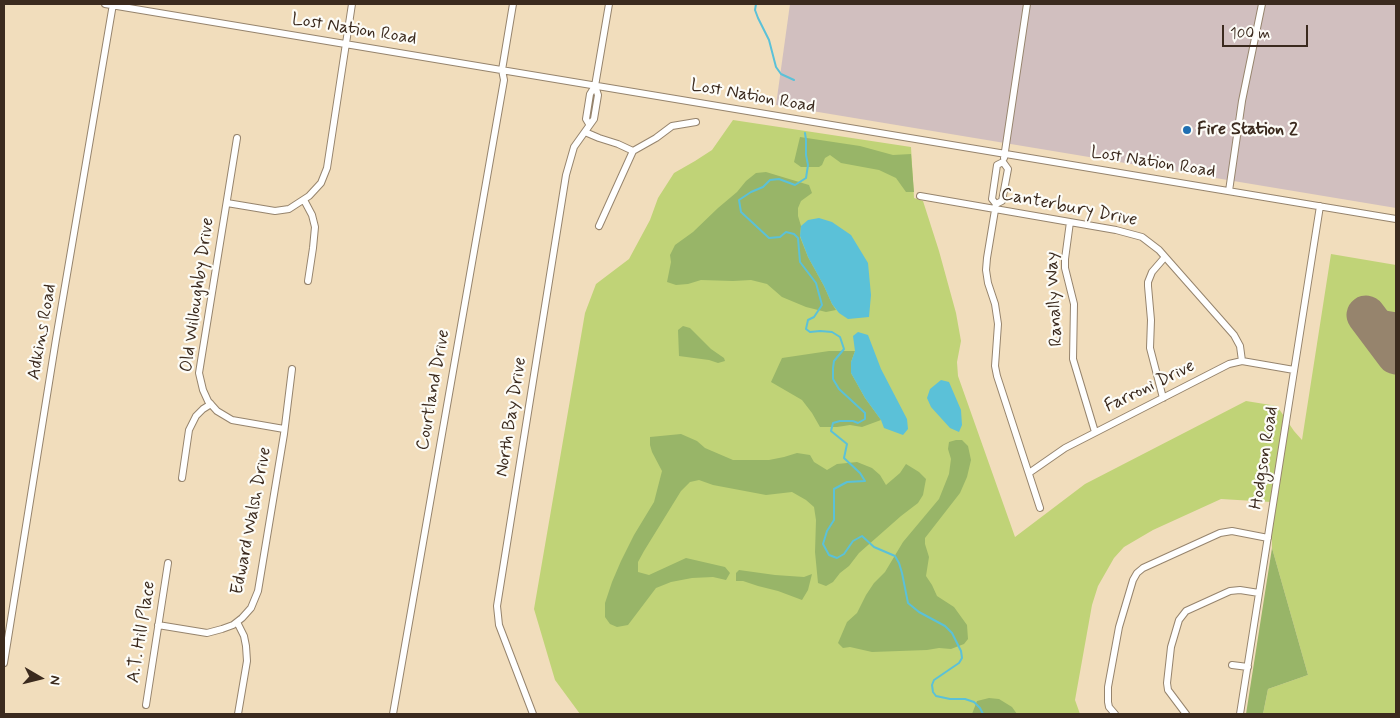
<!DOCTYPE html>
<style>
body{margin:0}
#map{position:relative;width:1400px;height:718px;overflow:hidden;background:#f1ddbc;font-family:Mynerve,sans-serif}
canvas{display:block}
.frame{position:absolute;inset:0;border:5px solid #3b2a1e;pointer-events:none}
.north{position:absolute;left:15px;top:653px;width:50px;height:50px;-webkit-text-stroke:4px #fdfcf7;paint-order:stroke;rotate:98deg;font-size:14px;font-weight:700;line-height:20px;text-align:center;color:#3b2a1e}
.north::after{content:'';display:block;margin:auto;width:18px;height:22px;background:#3b2a1e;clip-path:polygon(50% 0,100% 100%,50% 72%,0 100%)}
.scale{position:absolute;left:1222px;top:25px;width:86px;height:22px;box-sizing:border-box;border:2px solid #3b2a1e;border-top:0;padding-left:6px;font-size:15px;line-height:18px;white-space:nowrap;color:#3b2a1e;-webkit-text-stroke:4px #fdfcf7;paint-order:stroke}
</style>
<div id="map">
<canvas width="1400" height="718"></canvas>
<div class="frame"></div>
<div class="north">N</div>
<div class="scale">100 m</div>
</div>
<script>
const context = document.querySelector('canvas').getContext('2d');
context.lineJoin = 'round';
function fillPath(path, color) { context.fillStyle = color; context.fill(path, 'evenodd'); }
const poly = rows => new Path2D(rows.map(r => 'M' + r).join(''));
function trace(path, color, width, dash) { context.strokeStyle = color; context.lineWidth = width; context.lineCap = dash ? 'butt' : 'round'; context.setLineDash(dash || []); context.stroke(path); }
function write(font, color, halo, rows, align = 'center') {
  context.font = font + ' Mynerve,sans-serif'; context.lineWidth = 4.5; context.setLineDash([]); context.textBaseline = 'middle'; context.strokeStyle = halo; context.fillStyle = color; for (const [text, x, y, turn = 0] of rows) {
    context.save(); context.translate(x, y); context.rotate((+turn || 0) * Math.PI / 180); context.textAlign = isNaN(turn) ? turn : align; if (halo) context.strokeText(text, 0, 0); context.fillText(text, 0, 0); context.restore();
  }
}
const industrial = poly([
 [790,4,1396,4,1396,208,776,105]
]);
const green = poly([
 [733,120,911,147,914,198,923,201,939,251,956,313,961,341,957,362,958,376,1015,537,1085,484,1246,401,1277,406,1294,431,1302,440,1331,254,1396,265,1396,714,1263,714,1268,689,1308,675,1272,548,1271,502,1221,499,1153,530,1124,547,1114,558,1098,586,1092,605,1075,700,1080,714,580,714,555,680,534,609,585,313,596,284,629,259,650,220,658,198,674,173,695,161,712,150]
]);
const forest = poly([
 [800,137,860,146,893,155,911,154,914,192,906,192,896,178,879,170,841,163,830,155,825,158,822,165,819,167,801,167,794,162],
 [766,172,809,185,812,193,801,201,798,208,798,216,801,226,800,237,808,257,824,286,832,304,836,310,826,312,806,307,782,297,767,284,751,280,733,281,701,280,688,284,676,285,667,282,671,262,670,255,675,245,693,232,718,208,737,192,746,181,756,173],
 [683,326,690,328,711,349,724,358,725,361,718,363,709,360,679,356,678,330],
 [829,351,855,351,851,362,851,373,865,398,881,420,862,427,850,425,837,427,820,427,812,413,802,400,771,382,782,358],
 [681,434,697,441,705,448,733,460,769,460,784,457,797,453,810,455,814,462,827,470,837,464,857,462,872,468,880,475,886,485,900,473,906,464,919,472,926,479,923,495,918,503,901,516,859,553,849,566,840,573,833,582,826,586,818,583,815,552,816,520,814,507,806,500,792,492,766,495,713,485,699,480,690,482,681,491,644,551,638,562,638,572,649,575,686,558,725,567,730,573,726,580,713,577,692,578,671,582,656,588,628,625,617,627,610,624,605,617,605,603,612,582,621,561,634,535,654,502,662,471,652,452,650,445,650,437],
 [956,440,962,440,968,446,971,460,967,477,960,493,925,538,925,544,929,557,926,576,932,585,937,596,954,607,967,625,968,639,964,644,951,649,939,648,927,650,872,652,850,647,843,648,838,643,847,622,857,613,866,595,874,583,885,572,903,542,939,499,949,474,951,459,948,449,949,442],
 [1272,548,1308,675,1268,689,1263,714,1246,714],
 [739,570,775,575,804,577,812,574,808,590,802,600,778,591,758,586,743,581,736,581,736,573],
 [989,698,999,699,1012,707,1017,714,972,714,977,701]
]);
const water = poly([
 [819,218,832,222,851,235,868,263,871,295,869,317,848,319,839,313,832,304,824,286,808,257,800,236,801,226,808,220],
 [858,332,868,335,881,369,907,419,908,429,903,435,884,428,881,420,865,398,851,373,851,362,855,351,853,336],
 [941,380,949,382,961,410,962,425,959,432,950,428,931,407,927,398,930,389]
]);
const stream = poly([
 [756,4,755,10,758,18,769,40,776,67,781,74,794,80],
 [805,133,806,140,806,155,808,165,806,178,795,185,779,179,770,180,763,187,751,192,739,200,741,212,769,238,780,237,786,232,794,234,798,238,800,262,816,283,822,305,814,317,808,320,806,329,810,332,820,331,832,332,840,337,844,349,834,361,833,368,833,379,839,389,865,413,865,419,858,423,853,421,840,421,833,423,831,431,847,444,844,458,860,473,865,481,847,482,834,489,834,520,827,531,823,544,829,555,837,558,844,554,853,541,862,536,874,547,895,556,899,563,902,573,908,603,919,612,945,626,952,633,961,651,962,658,959,663,934,680,932,685,933,692,936,696,950,699,965,699,974,702,980,708,983,714]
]);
const taxiway = poly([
 [1366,315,1396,320]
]);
const runway = poly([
 [1366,315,1396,355]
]);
const minor = poly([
 [105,4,1396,219],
 [589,124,586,119,590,94,595,86,609,4],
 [585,132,599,138,618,144,633,151],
 [237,138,199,373,203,390,208,401,217,411,232,420,284,429],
 [1004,158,1027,4],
 [1229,191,1242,101,1262,4],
 [920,196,1116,230,1142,237,1159,250,1234,335,1240,346,1242,361],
 [304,200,312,215,315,227,313,248,308,281],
 [227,203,275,211,289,209,309,196,321,183,327,168,352,4],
 [996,204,1002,201,1008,169,1003,162,997,165,992,199,996,204,987,258,986,270,988,283,995,304,998,324,995,366,997,376,1040,508],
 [1070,222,1065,259,1065,268,1074,304,1073,359,1095,432],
 [599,226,633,151,656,138,672,126,696,122],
 [1163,398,1150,348,1151,320,1148,286,1148,282,1152,272,1165,257],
 [1029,473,1065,448,1229,364,1242,361,1294,370],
 [182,478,189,430,196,416,203,409,211,404],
 [237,622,244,636,246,646,247,661,238,714],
 [158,625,207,633,222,629,233,625,242,618,251,608,258,591,284,434,292,369],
 [4,663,56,339,113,4],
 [1232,665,1248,667],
 [146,705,168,563],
 [393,714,504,80,502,70,513,4],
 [533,714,499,625,497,606,566,175,574,147,594,119,598,95,595,86],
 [1115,714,1109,707,1108,702,1108,687,1119,627,1133,580,1137,573,1143,568,1220,533,1232,531,1268,538],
 [1186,714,1168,690,1167,683,1171,647,1179,620,1186,611,1230,591,1240,590,1259,593],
 [1240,714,1320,206]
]);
const markers = [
 [1187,130,5,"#1f6fb2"]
];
const streetNames = [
 ["Lost Nation Road",354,30,9],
 ["Lost Nation Road",753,97,10],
 ["Lost Nation Road",1153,163,9],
 ["Canterbury Drive",1069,208,11],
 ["Old Willoughby Drive",198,295,-82],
 ["Ranally Way",1055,299,-93],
 ["Adkins Road",43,332,-80],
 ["Farroni Drive",1150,387,-26],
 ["Courtland Drive",434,390,-80],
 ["North Bay Drive",512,417,-81],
 ["Hodgson Road",1265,458,-81],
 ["Edward Walsh Drive",252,521,-79],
 ["A.T. Hill Place",142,632,-81]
];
const poiNames = [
 ["Fire Station 2",1197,130]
];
fillPath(industrial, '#d1bfbf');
fillPath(green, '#c0d377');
fillPath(forest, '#98b568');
fillPath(water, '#5bc1d8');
trace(stream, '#5bc1d8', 2);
trace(taxiway, '#96846d', 15);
trace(runway, '#96846d', 39);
trace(minor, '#96846d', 8);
trace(minor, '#fff', 6);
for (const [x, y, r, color] of markers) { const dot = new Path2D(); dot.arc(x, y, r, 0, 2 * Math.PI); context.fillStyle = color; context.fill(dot); trace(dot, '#fdfcf7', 2); }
write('18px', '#3b2a1e', '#fdfcf7', streetNames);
write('bold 18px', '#3b2a1e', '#fdfcf7', poiNames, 'left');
</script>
